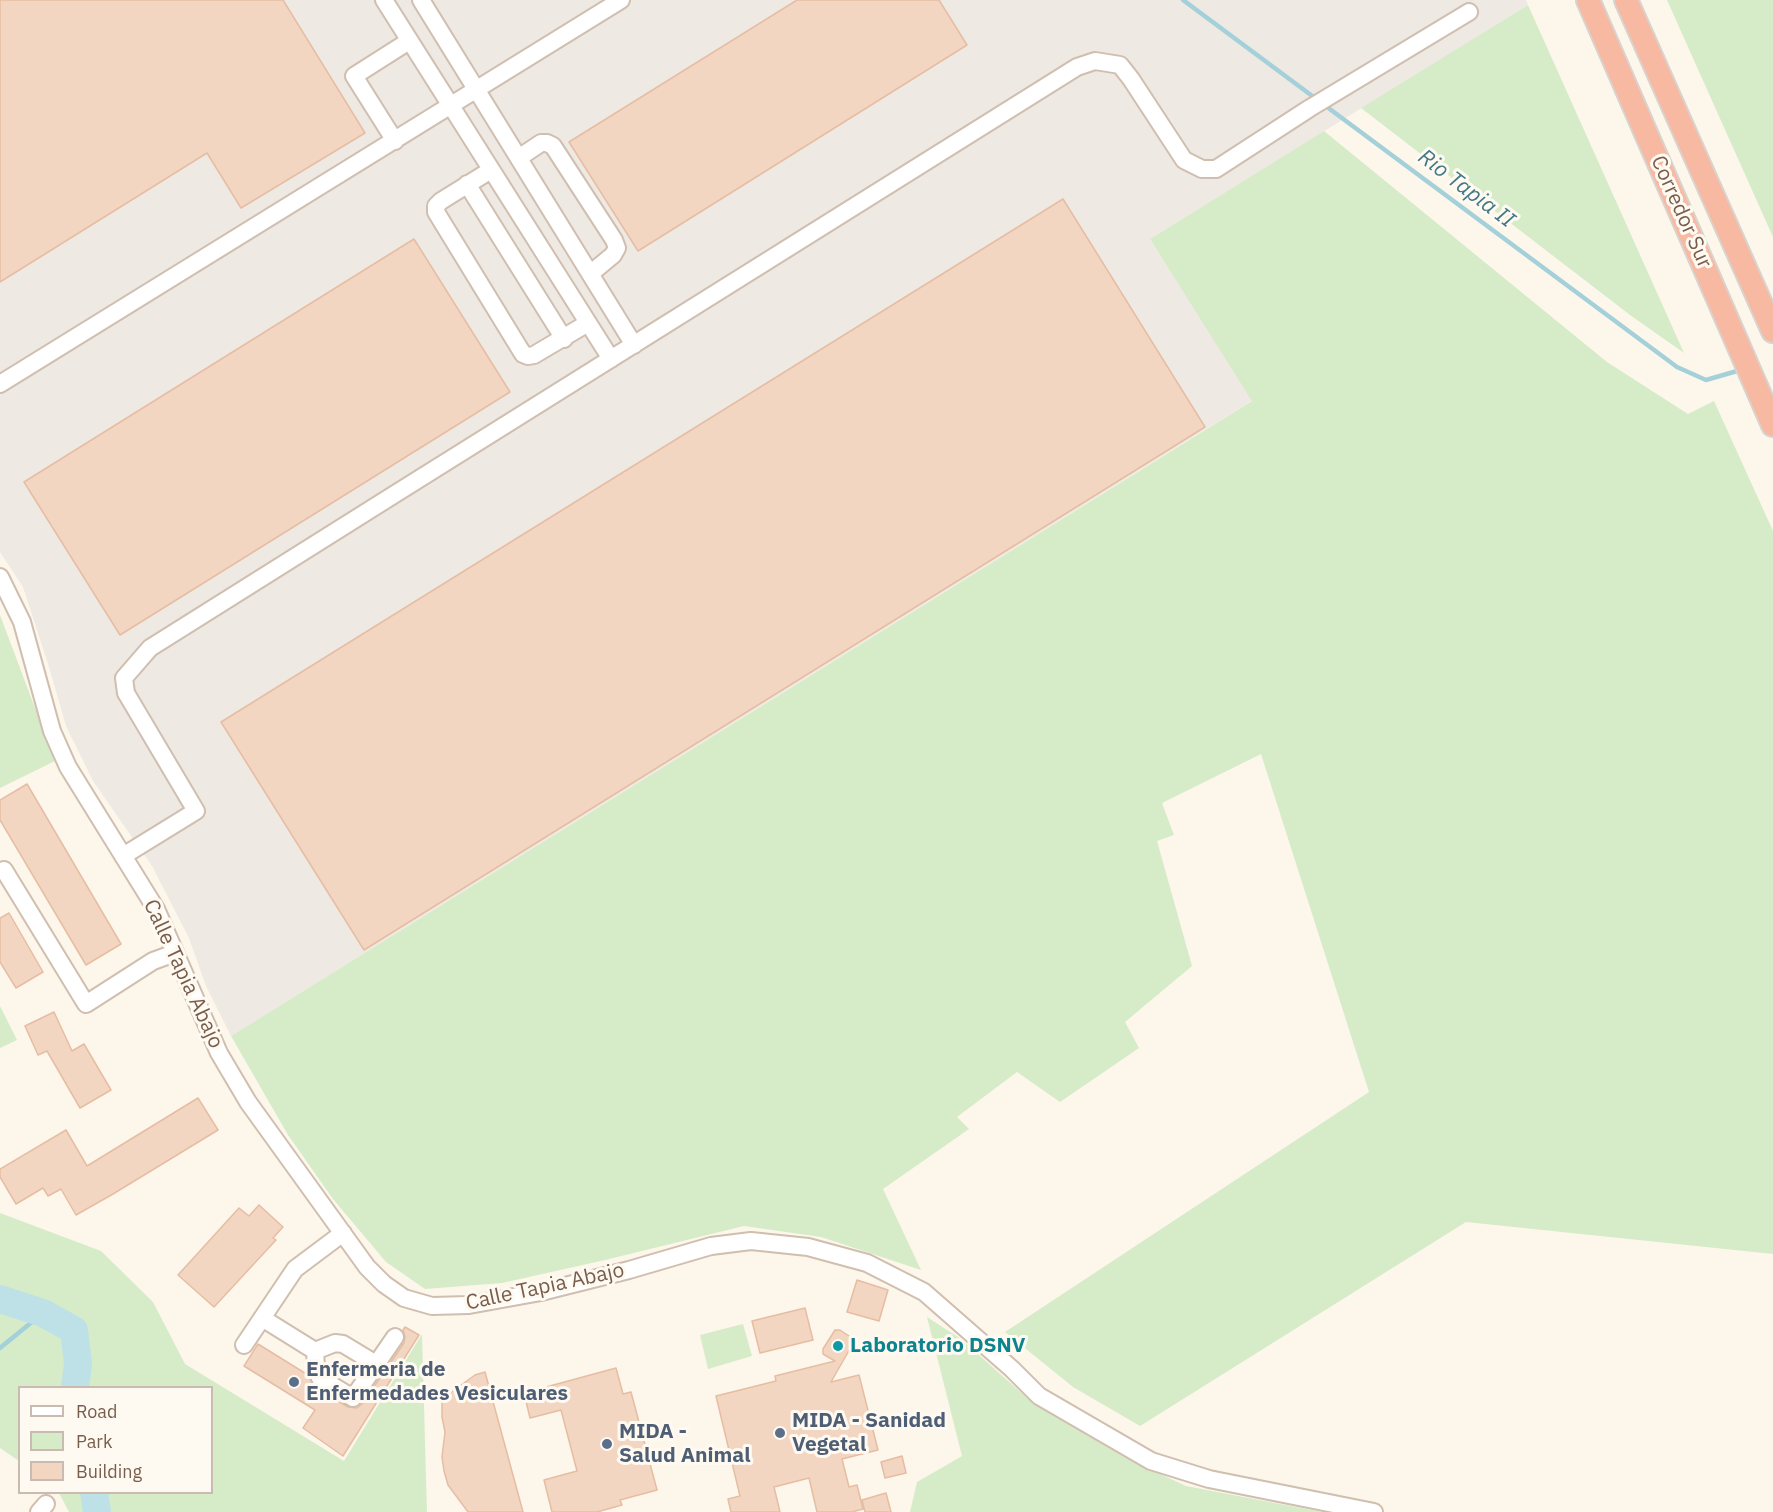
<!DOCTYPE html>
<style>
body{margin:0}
#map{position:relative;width:1773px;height:1512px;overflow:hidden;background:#fdf6eb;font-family:"IBM Plex Sans",sans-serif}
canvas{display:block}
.legend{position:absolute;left:18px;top:1386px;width:195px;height:108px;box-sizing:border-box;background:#fffaf1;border:2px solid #c9bbaf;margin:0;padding:8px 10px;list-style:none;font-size:18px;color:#795d4c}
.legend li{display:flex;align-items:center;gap:12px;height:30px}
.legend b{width:30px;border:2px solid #c9bbaf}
</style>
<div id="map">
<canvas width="1773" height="1512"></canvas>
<ul class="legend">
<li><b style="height:8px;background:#fff"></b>Road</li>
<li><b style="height:16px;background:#d6ecc8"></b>Park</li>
<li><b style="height:16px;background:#f3d6c2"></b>Building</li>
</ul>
</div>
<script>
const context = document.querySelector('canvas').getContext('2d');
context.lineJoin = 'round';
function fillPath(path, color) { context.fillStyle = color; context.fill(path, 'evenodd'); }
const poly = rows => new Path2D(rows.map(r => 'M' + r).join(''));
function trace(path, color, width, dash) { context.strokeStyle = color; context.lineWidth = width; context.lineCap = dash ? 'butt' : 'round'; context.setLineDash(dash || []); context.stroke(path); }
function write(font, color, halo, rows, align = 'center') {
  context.font = font + ' "IBM Plex Sans",sans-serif'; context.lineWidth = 6; context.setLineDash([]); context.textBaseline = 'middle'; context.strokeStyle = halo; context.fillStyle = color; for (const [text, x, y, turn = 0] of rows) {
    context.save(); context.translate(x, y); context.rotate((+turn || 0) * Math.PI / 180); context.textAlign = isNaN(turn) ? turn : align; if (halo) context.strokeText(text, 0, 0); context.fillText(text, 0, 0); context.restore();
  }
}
const industrial = poly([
 [0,0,1526,0,1528,5,1150,239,1253,400,231,1036,206,986,189,938,152,866,93,781,66,726,49,667,23,587,0,552]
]);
const green = poly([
 [1667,0,1773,0,1773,237],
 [1528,5,1684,353,1630,315,1361,108],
 [1324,131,1607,362,1688,414,1714,401,1773,531,1773,1254,1466,1222,1140,1426,1073,1387,1005,1332,1369,1092,1261,754,1162,803,1174,835,1157,841,1192,966,1125,1022,1139,1048,1060,1102,1017,1072,957,1117,969,1129,883,1189,921,1270,821,1237,744,1226,605,1260,502,1283,425,1289,386,1262,333,1199,288,1135,231,1036,1252,401,1150,239],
 [0,615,55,761,0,788],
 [0,1006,17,1040,0,1048],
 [0,1213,101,1251,153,1302,185,1364,344,1461,422,1334,427,1512,69,1512,59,1493,212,1492,212,1388,20,1388,19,1461,0,1448],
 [927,1317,961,1339,1034,1404,1126,1458,1186,1486,1322,1512,910,1512,917,1482,962,1456],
 [743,1324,752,1356,708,1369,700,1335]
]);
const stream = poly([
 [1183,0,1677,367,1706,380,1737,371],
 [0,1348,43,1313]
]);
const river = poly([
 [0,1299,43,1313,74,1330,78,1363,75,1388],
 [94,1492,97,1512]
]);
const building = poly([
 [0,0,283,0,365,133,241,208,207,153,0,282,0,0],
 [797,0,939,0,967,45,638,251,569,142,797,0],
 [1063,199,1205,427,364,950,221,722,1063,199],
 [414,239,510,392,120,635,24,482,414,239],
 [27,784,121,944,86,965,0,820,0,800,27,784],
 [9,913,43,972,16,988,0,962,0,918,9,913],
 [54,1012,72,1051,84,1044,111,1090,80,1108,47,1051,38,1055,25,1026,54,1012],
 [198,1098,218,1130,113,1194,76,1215,61,1189,48,1196,43,1188,16,1204,0,1177,0,1169,66,1130,87,1166,198,1098],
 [259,1205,283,1227,273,1238,276,1240,214,1307,178,1275,239,1208,249,1216,259,1205],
 [857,1280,888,1290,879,1321,847,1312,857,1280],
 [805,1308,813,1340,760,1353,752,1321,805,1308],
 [405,1327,419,1335,343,1456,303,1428,315,1410,244,1366,258,1344,308,1375,315,1387,348,1407,357,1408,362,1404,404,1343,405,1337,403,1330,405,1327],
 [835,1330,840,1330,855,1340,831,1382,859,1375,878,1450,842,1459,849,1487,857,1485,863,1509,852,1512,817,1512,809,1478,774,1487,780,1512,731,1512,728,1499,740,1496,716,1396,776,1381,775,1376,835,1361,823,1354,823,1349,835,1330],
 [616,1368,623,1394,631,1392,657,1490,620,1500,622,1505,597,1512,552,1512,544,1480,577,1471,561,1410,530,1418,524,1393,616,1368],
 [485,1372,523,1512,468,1512,448,1485,444,1471,442,1457,445,1432,442,1417,442,1399,475,1375,485,1372],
 [902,1456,906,1473,885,1478,881,1462,902,1456],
 [886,1493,891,1512,865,1512,862,1500,886,1493]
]);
const minor = poly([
 [384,0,611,359],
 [421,0,634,345],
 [395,141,354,76,409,41],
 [520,157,541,143,547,143,553,146,614,240,617,248,613,255,590,274],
 [491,170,441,201,436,206,436,212,523,354,528,356,534,355,588,323],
 [467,184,564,339],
 [0,384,621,0],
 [0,577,22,622,52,731,68,767,156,909,219,1053,248,1102,367,1267,384,1284,404,1298,432,1306,469,1305,541,1292,629,1270,711,1246,751,1241,808,1247,867,1263,924,1292,1012,1369,1039,1396,1151,1461,1209,1479,1374,1512],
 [123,856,196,811,126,693,124,678,150,648,395,494,1077,67,1095,61,1120,65,1131,79,1184,160,1202,169,1216,169,1310,108,1469,12],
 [4,870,86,1004,153,961,175,953],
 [262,1318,315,1351],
 [244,1345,295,1269,343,1233],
 [315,1351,316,1367,320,1378,353,1398,395,1337],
 [315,1351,335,1343,343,1344,376,1364],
 [39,1512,46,1504]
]);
const highway = poly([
 [1588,0,1773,425],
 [1626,0,1773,331]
]);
const markers = [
 [838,1346,6,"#0f9aa8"],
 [294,1382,6,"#5c6f8a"],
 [780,1433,6,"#5c6f8a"],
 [607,1444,6,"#5c6f8a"]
];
const streetNames = [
 ["Corredor Sur",1681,212,66],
 ["Calle Tapia Abajo",183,974,65],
 ["Calle Tapia Abajo",545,1287,-12]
];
const cultureNames = [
 ["Laboratorio DSNV",850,1346]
];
const serviceNames = [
 ["Enfermeria de",306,1370],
 ["Enfermedades Vesiculares",306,1394],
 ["MIDA - Sanidad",792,1421],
 ["Vegetal",792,1445],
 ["MIDA -",619,1432],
 ["Salud Animal",619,1456]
];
const waterNames = [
 ["Rio Tapia II",1466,189,37]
];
fillPath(industrial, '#eee9e3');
fillPath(green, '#d6ecc8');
trace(stream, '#a4d0da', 4.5);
trace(river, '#bee1e8', 28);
fillPath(building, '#f3d6c2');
trace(building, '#e6bda2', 1.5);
trace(minor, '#d0beaf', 20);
trace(highway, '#d9d2cd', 26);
trace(minor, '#fff', 16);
trace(highway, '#f7b9a2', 22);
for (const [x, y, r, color] of markers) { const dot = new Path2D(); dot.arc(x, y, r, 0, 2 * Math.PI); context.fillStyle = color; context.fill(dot); trace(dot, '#fffaf1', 2); }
write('21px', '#795d4c', '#fffaf1', streetNames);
write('bold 21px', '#0d838f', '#fffaf1', cultureNames, 'left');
write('bold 21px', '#4e5e75', '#fffaf1', serviceNames, 'left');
write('italic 22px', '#427985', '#fffaf1', waterNames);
</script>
